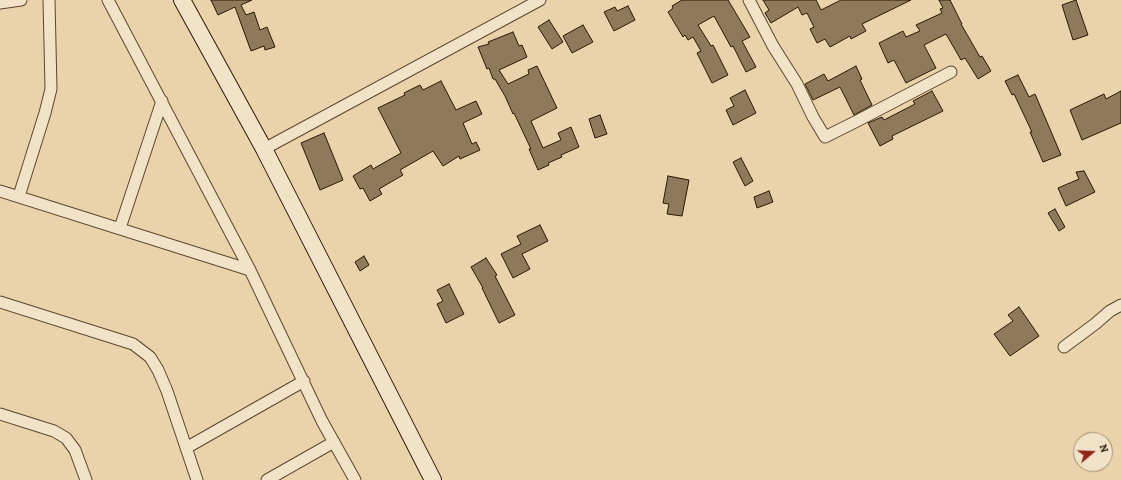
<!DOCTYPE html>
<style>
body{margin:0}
#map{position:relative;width:1121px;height:480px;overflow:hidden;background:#ead3aa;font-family:Alegreya,serif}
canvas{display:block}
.north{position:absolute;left:1073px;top:432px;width:40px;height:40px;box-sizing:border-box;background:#f1e2c8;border:1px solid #a1917a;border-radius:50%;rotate:71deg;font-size:11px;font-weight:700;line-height:16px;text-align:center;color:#2a1805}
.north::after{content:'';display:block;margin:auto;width:14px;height:18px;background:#8f2418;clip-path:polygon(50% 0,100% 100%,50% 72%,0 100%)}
</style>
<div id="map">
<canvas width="1121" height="480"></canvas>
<div class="north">N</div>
</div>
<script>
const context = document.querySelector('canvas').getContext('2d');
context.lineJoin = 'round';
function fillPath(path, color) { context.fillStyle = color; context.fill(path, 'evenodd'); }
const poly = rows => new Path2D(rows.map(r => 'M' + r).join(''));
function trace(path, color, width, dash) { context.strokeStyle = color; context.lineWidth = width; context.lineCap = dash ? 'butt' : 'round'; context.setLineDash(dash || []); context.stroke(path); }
const building = poly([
 [211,0,252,0,241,5,246,15,254,12,260,30,267,27,275,47,265,50,264,46,251,51,235,7,218,15,211,0],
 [682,0,728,0,750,37,742,41,756,67,746,72,733,46,731,47,714,16,698,25,711,46,713,45,728,75,712,83,697,53,701,51,693,37,688,40,685,35,683,37,668,12,673,8,672,6,682,0],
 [763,0,816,0,821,10,841,0,911,0,862,24,866,31,851,39,850,36,830,47,825,39,817,43,810,29,814,27,807,13,802,15,798,7,771,23,765,13,769,10,763,0],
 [939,0,950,0,962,24,961,24,980,57,982,56,991,71,978,79,965,58,961,60,946,34,924,45,936,68,906,83,894,60,888,63,879,43,903,31,906,37,920,31,916,25,942,13,940,9,943,8,939,0],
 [1076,0,1088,35,1073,40,1062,5,1076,0],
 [628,6,635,20,614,31,604,12,615,7,617,11,628,6],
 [549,20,563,42,552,49,538,27,549,20],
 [583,25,593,42,572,53,563,36,583,25],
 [513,32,519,46,522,45,527,57,499,70,508,84,529,74,528,70,537,66,557,108,531,121,543,148,561,140,558,133,571,127,579,147,561,155,562,157,548,163,549,165,538,170,529,149,531,149,514,113,513,114,505,96,495,79,493,79,489,68,487,69,478,47,489,44,488,42,513,32],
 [856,66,862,79,860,80,872,105,854,115,840,87,813,100,805,84,824,74,828,81,856,66],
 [1018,75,1029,97,1035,94,1061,155,1043,162,1030,132,1032,132,1014,94,1012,95,1005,81,1018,75],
 [441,81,456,110,476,101,482,114,463,123,472,144,476,142,480,150,460,159,459,156,443,166,433,151,400,170,403,175,379,189,382,194,370,201,363,188,360,189,353,176,371,165,373,169,401,153,378,108,405,95,404,93,420,85,423,90,441,81],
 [745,90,756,113,733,125,726,110,734,106,730,98,745,90],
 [932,91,943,111,892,136,893,139,880,146,868,123,882,117,884,120,915,104,913,101,932,91],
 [1121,91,1121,123,1082,140,1070,110,1104,94,1106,99,1121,91],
 [600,115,607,134,595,138,589,119,600,115],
 [324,133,343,180,320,190,301,143,324,133],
 [741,158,753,181,745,186,733,162,741,158],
 [1084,171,1095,192,1066,206,1058,188,1079,179,1076,172,1084,171],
 [668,176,689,180,682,216,667,214,669,204,663,203,668,176],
 [769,191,773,202,757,208,754,197,769,191],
 [1055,209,1065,227,1059,231,1048,213,1055,209],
 [540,225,548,241,522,254,530,269,513,278,501,254,521,244,517,236,540,225],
 [364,256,369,265,360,271,355,262,364,256],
 [486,258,497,275,495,276,515,315,499,323,482,288,483,288,471,267,486,258],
 [449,284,464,314,446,323,437,304,443,301,437,290,449,284],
 [1019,307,1039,336,1010,356,994,334,1013,321,1008,315,1019,307]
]);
const street = poly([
 [108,0,250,270,322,421,355,480],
 [749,0,773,46,797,84,813,117,825,137,857,121,951,72],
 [0,3,21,0],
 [264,149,540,0],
 [0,191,250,270],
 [19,196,45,113,51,89,49,0],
 [120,228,162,101],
 [0,302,133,344,150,357,158,370,167,391,197,480],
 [1064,347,1095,324,1110,311,1121,305],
 [0,414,54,431,66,438,75,450,86,480],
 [186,448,304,381],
 [267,480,334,442]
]);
const secondary = poly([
 [182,0,264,149,433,480]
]);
fillPath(building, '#8e795b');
trace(building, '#2a1805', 1);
trace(street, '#5a472e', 13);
trace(secondary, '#2a1805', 18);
trace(street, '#f1e2c8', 11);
trace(secondary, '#f1e2c8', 16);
</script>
